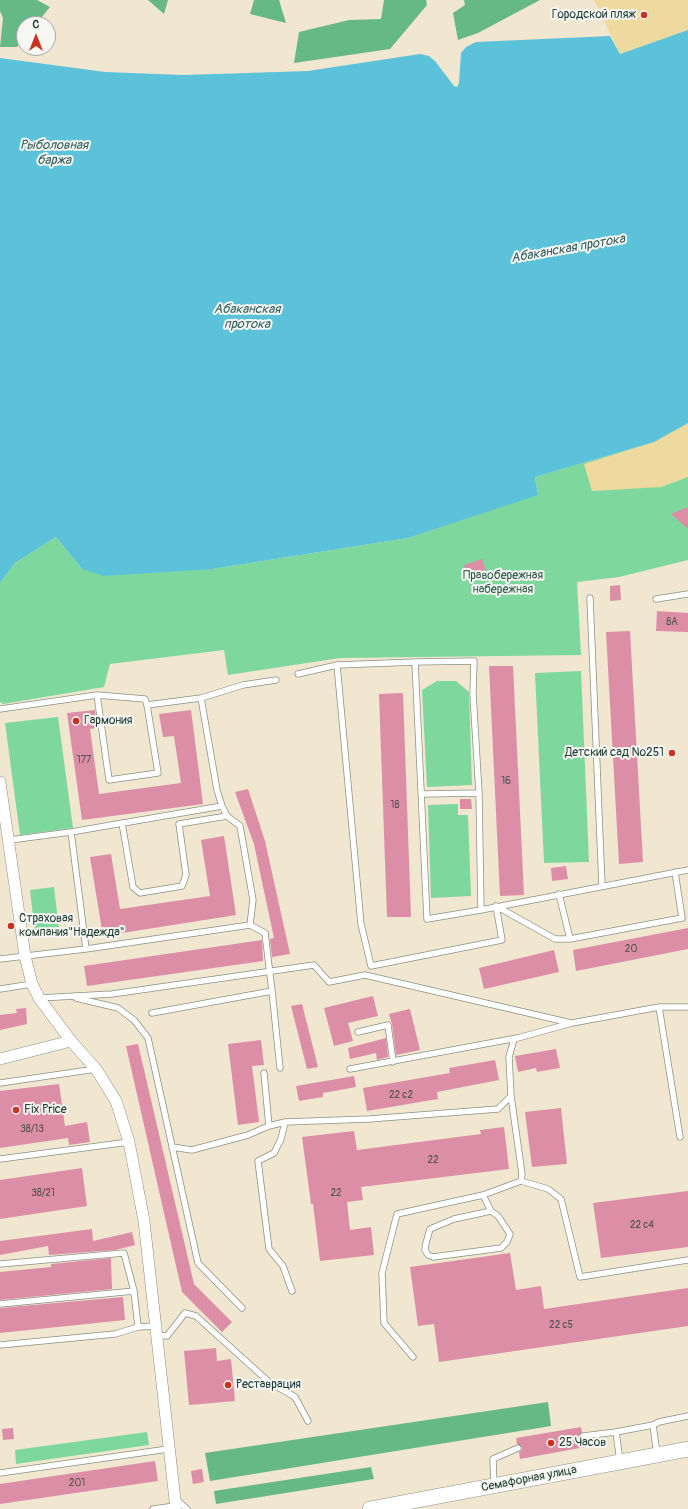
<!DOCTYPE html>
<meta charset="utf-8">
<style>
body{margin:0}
#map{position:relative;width:688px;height:1509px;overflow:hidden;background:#f1e6d0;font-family:Pangolin,sans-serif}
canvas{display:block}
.north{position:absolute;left:16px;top:16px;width:40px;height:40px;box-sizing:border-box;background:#f6f6f2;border:1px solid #a0aca6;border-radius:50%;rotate:0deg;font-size:11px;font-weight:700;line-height:16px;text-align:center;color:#1f3d34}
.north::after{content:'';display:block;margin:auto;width:14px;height:18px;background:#c8321e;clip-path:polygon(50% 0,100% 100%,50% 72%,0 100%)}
</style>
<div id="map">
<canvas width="688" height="1509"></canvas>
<div class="north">С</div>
</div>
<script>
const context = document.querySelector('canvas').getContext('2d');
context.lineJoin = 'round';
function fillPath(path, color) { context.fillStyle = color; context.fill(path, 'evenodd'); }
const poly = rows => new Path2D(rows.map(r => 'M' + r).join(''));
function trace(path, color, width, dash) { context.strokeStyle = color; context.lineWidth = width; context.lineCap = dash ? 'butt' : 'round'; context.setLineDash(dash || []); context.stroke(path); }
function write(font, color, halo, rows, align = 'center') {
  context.font = font + ' Pangolin,sans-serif'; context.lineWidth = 4; context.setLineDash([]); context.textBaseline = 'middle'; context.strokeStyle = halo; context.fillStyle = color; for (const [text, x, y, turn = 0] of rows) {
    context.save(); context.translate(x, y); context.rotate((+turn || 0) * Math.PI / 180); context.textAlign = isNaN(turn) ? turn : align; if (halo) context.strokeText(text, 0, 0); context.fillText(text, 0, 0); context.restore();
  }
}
const green = poly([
 [688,423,688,560,619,577,577,582,581,655,340,658,228,675,224,650,110,664,104,687,3,704,0,702,0,583,15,563,56,537,82,569,212,569,408,538,538,494,535,477,654,442],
 [581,671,589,862,544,863,535,673],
 [437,681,456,681,469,692,472,785,427,787,422,690],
 [58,717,73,828,20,835,5,723],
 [458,804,458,815,468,815,471,896,431,898,428,805],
 [54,887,59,929,35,932,30,890],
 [147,1432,149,1445,16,1464,15,1450]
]);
const forest = poly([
 [0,0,37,0,50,7,36,24,24,24,24,39,17,47,0,47,3,18,0,11],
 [148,0,168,0,164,14],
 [254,0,279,0,286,23,250,14],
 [384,0,426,0,427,5,390,49,294,63,299,32,349,20,381,19],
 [464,0,540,0,478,33,458,40,453,13,465,5],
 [548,1402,551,1426,210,1481,205,1453],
 [371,1467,374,1479,216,1504,214,1491]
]);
const sand = poly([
 [594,0,688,0,688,30,620,54],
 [688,423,688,477,661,487,592,491,584,464,654,442]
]);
const water = poly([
 [688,30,688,423,654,442,535,477,538,495,408,538,212,569,104,576,82,569,56,537,15,563,0,583,0,58,105,72,184,75,308,71,420,54,429,56,435,61,454,86,457,87,459,83,461,53,466,47,476,42,610,36,620,54]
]);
const building = poly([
 [688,507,688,529,671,514],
 [482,559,486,570,467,576,464,565],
 [620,585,621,600,610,601,610,586],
 [657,611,688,613,688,632,656,631],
 [630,631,643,862,619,864,606,632],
 [489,666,513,666,524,895,500,896],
 [403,693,411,917,387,917,379,694],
 [95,710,97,728,90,729,99,794,181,783,174,736,163,737,159,714,191,710,203,804,82,820,67,713],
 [248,789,265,841,290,954,272,957,270,939,274,938,254,844,235,792],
 [460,799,471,799,472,809,460,809],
 [224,836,236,915,103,936,90,857,111,854,120,909,210,896,201,840],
 [566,866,568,879,552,881,551,868],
 [688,928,688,949,576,971,573,950],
 [262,940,263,961,87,986,84,966],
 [554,950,559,972,484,989,479,968],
 [373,996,378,1016,348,1023,353,1041,334,1046,324,1008],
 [302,1004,318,1067,307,1069,291,1006],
 [26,1008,27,1024,0,1030,0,1015,17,1013,16,1009],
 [410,1009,420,1050,396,1055,392,1024,389,1014],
 [386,1038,388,1057,377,1060,376,1053,350,1059,348,1048],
 [261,1040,264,1065,252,1066,259,1122,238,1125,228,1044],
 [138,1044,194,1284,232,1322,222,1332,182,1292,126,1046],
 [556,1049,560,1068,537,1072,536,1068,518,1072,515,1056],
 [495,1060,499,1080,437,1092,438,1099,367,1111,363,1088,450,1073,449,1068],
 [354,1076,356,1087,323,1093,323,1097,299,1101,296,1086],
 [59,1084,65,1126,87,1122,90,1142,69,1145,68,1138,0,1148,0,1091],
 [561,1108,567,1164,532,1167,525,1112],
 [504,1127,509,1169,361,1187,363,1200,347,1202,350,1230,371,1227,374,1255,320,1261,313,1204,311,1204,302,1137,354,1131,357,1150,481,1134,480,1130],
 [82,1168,87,1206,0,1219,0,1180],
 [688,1191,688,1247,601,1258,593,1203],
 [92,1229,93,1241,132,1232,135,1245,115,1250,49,1255,48,1246,0,1255,0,1241],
 [510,1253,516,1290,541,1286,544,1309,688,1288,688,1326,439,1362,434,1324,418,1326,410,1267],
 [111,1258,112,1289,0,1300,0,1272,51,1267,51,1264],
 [123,1297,125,1320,0,1333,0,1308],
 [216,1348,217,1361,231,1359,235,1401,189,1405,184,1351],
 [581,1427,582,1432,579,1437,584,1440,585,1447,520,1459,519,1452,522,1450,522,1447,517,1444,516,1438],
 [13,1428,14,1439,3,1440,2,1429],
 [155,1461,158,1481,0,1504,0,1484],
 [202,1469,204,1482,193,1484,191,1471]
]);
const lane = poly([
 [590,598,602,886],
 [656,599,688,594],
 [337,665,361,924,371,966,502,940,496,906],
 [298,674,337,665,415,662],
 [97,695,145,699,147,705],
 [201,698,243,685,276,680],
 [0,709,97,695,109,780,158,773,147,705,201,698,217,790,222,806,71,832,10,840],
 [422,794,479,793],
 [122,823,133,887,140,893,182,886,186,875,179,824,227,816],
 [71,832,86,949,250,925,253,900,240,826,227,816,222,806],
 [559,894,570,939,682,918,675,872],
 [496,906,555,939,570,939],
 [481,910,479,793,473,694,474,661,415,662,427,919,481,910,688,870],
 [0,959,86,949],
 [0,989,32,984],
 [272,991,280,1068],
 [39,998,112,994,314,965,329,982,365,975,571,1023],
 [76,998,118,1008,134,1020,148,1038,198,1263,242,1308],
 [659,1007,680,1137],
 [152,1013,272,991,265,933,250,925],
 [358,1032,388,1025,393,1062],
 [350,1069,517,1038],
 [0,1083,96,1069],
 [285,1122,281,1139,274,1153,258,1161,269,1249,283,1266,292,1291],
 [269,1126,285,1122,369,1119,498,1109,511,1096],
 [172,1147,192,1150,248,1135,269,1126,264,1073],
 [0,1159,129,1142],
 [521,1181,548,1189,561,1199,580,1277,688,1260],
 [483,1195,491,1211,454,1219,430,1229,426,1243,425,1250,428,1255,433,1257,501,1248,507,1242,510,1234,498,1216,491,1211],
 [0,1264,124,1253,134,1291,138,1327,115,1334,0,1345],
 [0,1304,134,1291,134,1294],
 [138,1324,138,1327,155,1326],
 [156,1335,167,1336,185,1313,196,1316,269,1382,295,1397,308,1421],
 [413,1357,384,1323,382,1273,397,1214,483,1195,521,1181,522,1174,511,1096,509,1057,514,1039,572,1023,659,1007,688,1007],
 [583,1436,616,1432],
 [657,1454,653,1425,659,1422,688,1416],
 [620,1461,616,1432,653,1425],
 [0,1473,168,1449],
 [494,1486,493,1459,518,1448],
 [177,1500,187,1509],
 [153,1509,175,1506]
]);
const street = poly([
 [0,782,25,956,32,984,39,998,71,1041,96,1069,116,1101,129,1142,144,1221,176,1509],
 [0,1059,71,1041]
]);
const secondary = poly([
 [370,1509,688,1449]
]);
const markers = [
 [644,15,4,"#c8321e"],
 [76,721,4,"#c8321e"],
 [672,753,4,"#c8321e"],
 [11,926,4,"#c8321e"],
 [16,1110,4,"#c8321e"],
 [228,1385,4,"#c8321e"],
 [551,1443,4,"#c8321e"]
];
const numberNames = [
 ["8А",672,622],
 ["177",84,760],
 ["16",506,781],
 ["18",395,805],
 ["20",631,949],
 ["22 с2",401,1095],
 ["38/13",32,1129],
 ["22",433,1160],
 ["38/21",43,1193],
 ["22",336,1193],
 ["22 с4",642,1225],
 ["22 с5",561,1325],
 ["201",77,1483]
];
const poiNames = [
 ["Городской пляж",636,15,"right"],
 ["Гармония",84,721],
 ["Детский сад №251",664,753,"right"],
 ["Страховая",19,919],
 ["компания\"Надежда\"",19,933],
 ["Fix Price",24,1110],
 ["Реставрация",236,1385],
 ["25 Часов",559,1443]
];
const parkNames = [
 ["Правобережная",503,576],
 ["набережная",503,590]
];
const streetNames = [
 ["Семафорная улица",529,1479,-11]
];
const waterNames = [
 ["Рыболовная",54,146],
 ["баржа",54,161],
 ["Абаканская протока",568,249,-10],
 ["Абаканская",247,310],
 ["протока",247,325]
];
fillPath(green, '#7ed89e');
fillPath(forest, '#66b885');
fillPath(sand, '#eeda9e');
fillPath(water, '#5cc2da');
fillPath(building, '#dc8ea7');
trace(lane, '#889282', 7);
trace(street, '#889282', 12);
trace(secondary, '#889282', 16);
trace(lane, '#fff', 5.5);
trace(street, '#fff', 11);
trace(secondary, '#fff', 15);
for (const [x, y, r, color] of markers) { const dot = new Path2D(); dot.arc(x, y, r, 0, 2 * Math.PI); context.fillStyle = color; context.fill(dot); trace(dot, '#f6f6f2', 1.5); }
write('10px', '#4e5151', null, numberNames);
write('12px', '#1f3d34', '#f6f6f2', poiNames, 'left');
write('12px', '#325c49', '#f6f6f2', parkNames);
write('12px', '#1f3d34', '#f6f6f2', streetNames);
write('italic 13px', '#2e5e5e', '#f6f6f2', waterNames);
</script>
